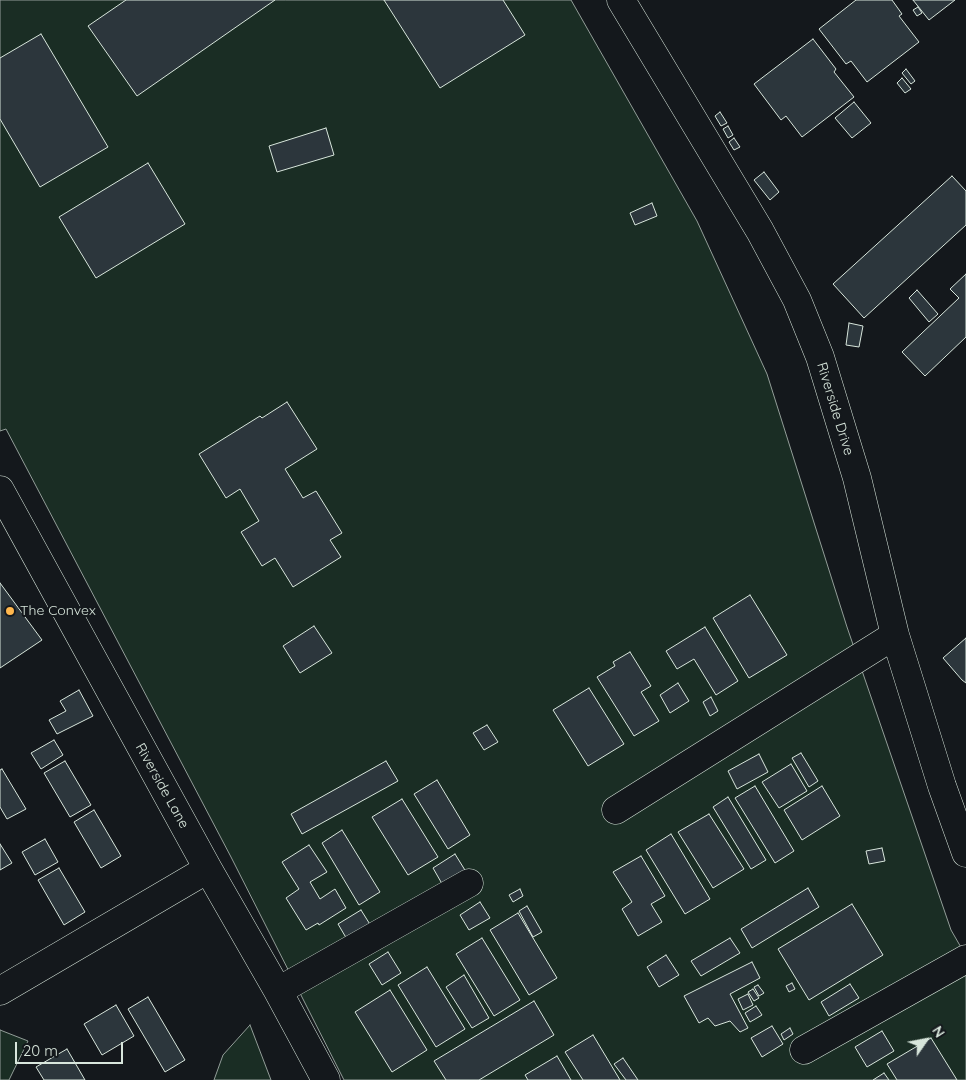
<!DOCTYPE html>
<style>
body{margin:0}
#map{position:relative;width:966px;height:1080px;overflow:hidden;background:#14181c;font-family:Quicksand,sans-serif}
canvas{display:block}
.north{position:absolute;left:901px;top:1015px;width:50px;height:50px;-webkit-text-stroke:4px #14181c;paint-order:stroke;rotate:57deg;font-size:14px;font-weight:700;line-height:20px;text-align:center;color:#d8e6dc}
.north::after{content:'';display:block;margin:auto;width:18px;height:22px;background:#d8e6dc;clip-path:polygon(50% 0,100% 100%,50% 72%,0 100%)}
.scale{position:absolute;left:15px;top:1042px;width:108px;height:22px;box-sizing:border-box;border:2px solid #d8e6dc;border-top:0;padding-left:6px;font-size:15px;line-height:18px;white-space:nowrap;color:#d8e6dc;-webkit-text-stroke:4px #14181c;paint-order:stroke}
</style>
<div id="map">
<canvas width="966" height="1080"></canvas>
<div class="north">N</div>
<div class="scale">20 m</div>
</div>
<script>
const context = document.querySelector('canvas').getContext('2d');
context.lineJoin = 'round';
function fillPath(path, color) { context.fillStyle = color; context.fill(path, 'evenodd'); }
const poly = rows => new Path2D(rows.map(r => 'M' + r).join(''));
function trace(path, color, width, dash) { context.strokeStyle = color; context.lineWidth = width; context.lineCap = dash ? 'butt' : 'round'; context.setLineDash(dash || []); context.stroke(path); }
function write(font, color, halo, rows, align = 'center') {
  context.font = font + ' Quicksand,sans-serif'; context.lineWidth = 4; context.setLineDash([]); context.textBaseline = 'middle'; context.strokeStyle = halo; context.fillStyle = color; for (const [text, x, y, turn = 0] of rows) {
    context.save(); context.translate(x, y); context.rotate((+turn || 0) * Math.PI / 180); context.textAlign = isNaN(turn) ? turn : align; if (halo) context.strokeText(text, 0, 0); context.fillText(text, 0, 0); context.restore();
  }
}
const green = poly([
 [0,0,571,0,697,221,767,374,847,627,951,930,966,956,966,1080,344,1080,231,857,6,429,0,431,0,0],
 [250,1025,271,1080,214,1080,223,1055,250,1025],
 [0,1030,28,1041,9,1080,0,1080,0,1030]
]);
const building = poly([
 [126,0,275,0,137,96,88,26,126,0],
 [384,0,503,0,525,35,440,88,384,0],
 [856,0,892,0,902,14,899,16,919,42,867,82,851,61,846,64,819,29,856,0],
 [913,0,955,0,929,20,913,0],
 [918,7,922,13,917,16,913,10,918,7],
 [41,34,108,147,40,187,0,119,0,58,41,34],
 [813,39,836,69,834,72,854,97,802,137,786,116,781,120,754,84,813,39],
 [906,69,915,81,911,84,902,73,906,69],
 [902,78,911,89,905,93,897,83,902,78],
 [854,102,871,123,852,138,835,118,854,102],
 [720,112,727,123,721,126,715,116,720,112],
 [728,126,733,135,728,138,723,129,728,126],
 [326,128,334,155,277,172,269,146,326,128],
 [734,138,740,147,734,150,729,142,734,138],
 [148,163,185,224,96,278,59,217,148,163],
 [764,172,779,192,770,200,754,180,764,172],
 [952,176,966,191,966,225,864,318,833,284,952,176],
 [652,203,657,216,635,225,630,213,652,203],
 [966,274,966,337,925,376,902,352,959,298,950,289,966,274],
 [917,290,938,314,929,322,909,298,917,290],
 [849,323,863,326,859,347,846,345,849,323],
 [287,402,317,449,285,469,303,498,316,491,342,533,330,540,341,557,293,587,275,558,262,566,241,532,259,521,240,489,226,498,199,454,260,416,262,418,287,402],
 [0,583,42,640,0,668,0,583],
 [750,595,787,655,749,678,713,618,750,595],
 [314,626,332,653,300,673,283,646,314,626],
 [705,627,738,681,716,695,694,659,677,669,666,651,705,627],
 [966,638,966,683,962,680,943,658,966,638],
 [630,652,651,686,641,692,659,721,634,736,597,677,615,666,613,662,630,652],
 [678,683,689,701,670,713,660,695,678,683],
 [589,688,624,744,588,766,553,710,589,688],
 [79,690,93,716,57,734,49,720,66,711,60,701,79,690],
 [711,697,718,711,710,716,703,702,711,697],
 [487,725,498,742,484,750,473,733,487,725],
 [54,740,63,755,41,769,31,753,54,740],
 [801,753,818,781,809,787,792,758,801,753],
 [759,754,768,772,737,789,728,771,759,754],
 [65,761,91,805,70,817,44,773,65,761],
 [386,761,398,781,302,834,291,814,386,761],
 [791,764,807,791,779,808,762,782,791,764],
 [2,769,26,809,7,819,0,807,0,770,2,769],
 [437,780,470,835,448,849,414,794,437,780],
 [755,786,794,851,775,863,735,798,755,786],
 [822,786,840,816,802,840,784,810,822,786],
 [728,797,766,860,751,869,713,807,728,797],
 [402,799,438,857,408,875,372,817,402,799],
 [94,810,121,856,101,868,74,822,94,810],
 [709,814,744,869,713,888,678,832,709,814],
 [342,830,380,892,359,905,322,843,342,830],
 [671,834,710,899,685,914,646,850,671,834],
 [45,839,58,862,35,875,22,852,45,839],
 [0,844,12,863,0,870,0,844],
 [309,845,327,872,310,882,320,899,335,889,346,908,319,925,318,923,306,930,286,898,299,889,282,862,309,845],
 [882,848,885,861,869,864,866,851,882,848],
 [455,854,468,875,445,889,433,868,455,854],
 [641,856,665,896,651,904,662,922,638,936,622,909,632,902,613,872,641,856],
 [59,868,85,912,64,925,38,880,59,868],
 [808,888,819,907,752,948,741,929,808,888],
 [520,889,523,896,513,902,509,895,520,889],
 [480,902,490,918,469,930,460,915,480,902],
 [852,904,883,955,809,1000,778,949,852,904],
 [527,906,542,932,533,937,519,911,527,906],
 [361,910,371,926,348,941,338,924,361,910],
 [518,913,557,978,529,995,490,930,518,913],
 [482,938,520,1000,494,1016,456,954,482,938],
 [730,938,740,953,701,976,691,961,730,938],
 [388,952,401,973,382,985,369,964,388,952],
 [666,955,679,975,659,987,647,967,666,955],
 [752,962,760,978,730,994,748,1028,740,1032,730,1021,715,1026,708,1018,699,1023,684,996,752,962],
 [427,967,465,1029,436,1047,398,985,427,967],
 [464,975,489,1018,472,1028,446,987,464,975],
 [792,983,795,989,789,992,786,986,792,983],
 [850,984,859,998,829,1016,821,1002,850,984],
 [758,985,764,993,759,996,754,987,758,985],
 [753,989,759,998,754,1001,748,992,753,989],
 [390,990,427,1050,392,1072,355,1012,390,990],
 [748,994,753,1005,743,1010,738,999,748,994],
 [148,997,185,1060,165,1072,128,1009,148,997],
 [534,1001,554,1035,479,1080,446,1080,434,1061,534,1001],
 [116,1005,134,1036,102,1055,84,1024,116,1005],
 [756,1006,762,1015,750,1022,745,1013,756,1006],
 [772,1026,783,1044,762,1057,751,1038,772,1026],
 [790,1028,793,1034,784,1040,781,1034,790,1028],
 [882,1031,894,1051,867,1067,855,1047,882,1031],
 [593,1035,620,1080,583,1080,565,1052,593,1035],
 [931,1038,957,1080,897,1080,887,1064,931,1038],
 [67,1049,85,1080,44,1080,36,1067,67,1049],
 [557,1056,571,1080,528,1080,525,1075,557,1056],
 [623,1058,638,1080,626,1080,614,1064,623,1058],
 [884,1073,889,1080,873,1080,884,1073]
]);
const minor = poly([
 [621,0,760,231,797,300,820,357,857,478,895,635,942,786,966,853],
 [0,490,208,869,278,991,326,1080],
 [616,810,895,635],
 [0,991,208,869],
 [278,991,469,883],
 [804,1050,966,959]
]);
const markers = [
 [10,611,5,"#ffb74d"]
];
const streetNames = [
 ["Riverside Drive",835,409,73],
 ["Riverside Lane",162,786,61]
];
const poiNames = [
 ["The Convex",20,611]
];
fillPath(green, '#1a2d24');
trace(green, '#939e99', 1);
fillPath(building, '#2c363c');
trace(building, '#d8e6dc', 1);
trace(minor, '#d8e6dc', 29);
trace(minor, '#14181c', 28);
for (const [x, y, r, color] of markers) { const dot = new Path2D(); dot.arc(x, y, r, 0, 2 * Math.PI); context.fillStyle = color; context.fill(dot); trace(dot, '#14181c', 2); }
write('14px', '#d8e6dc', '#14181c', streetNames);
write('14px', '#d8e6dc', '#14181c', poiNames, 'left');
</script>
